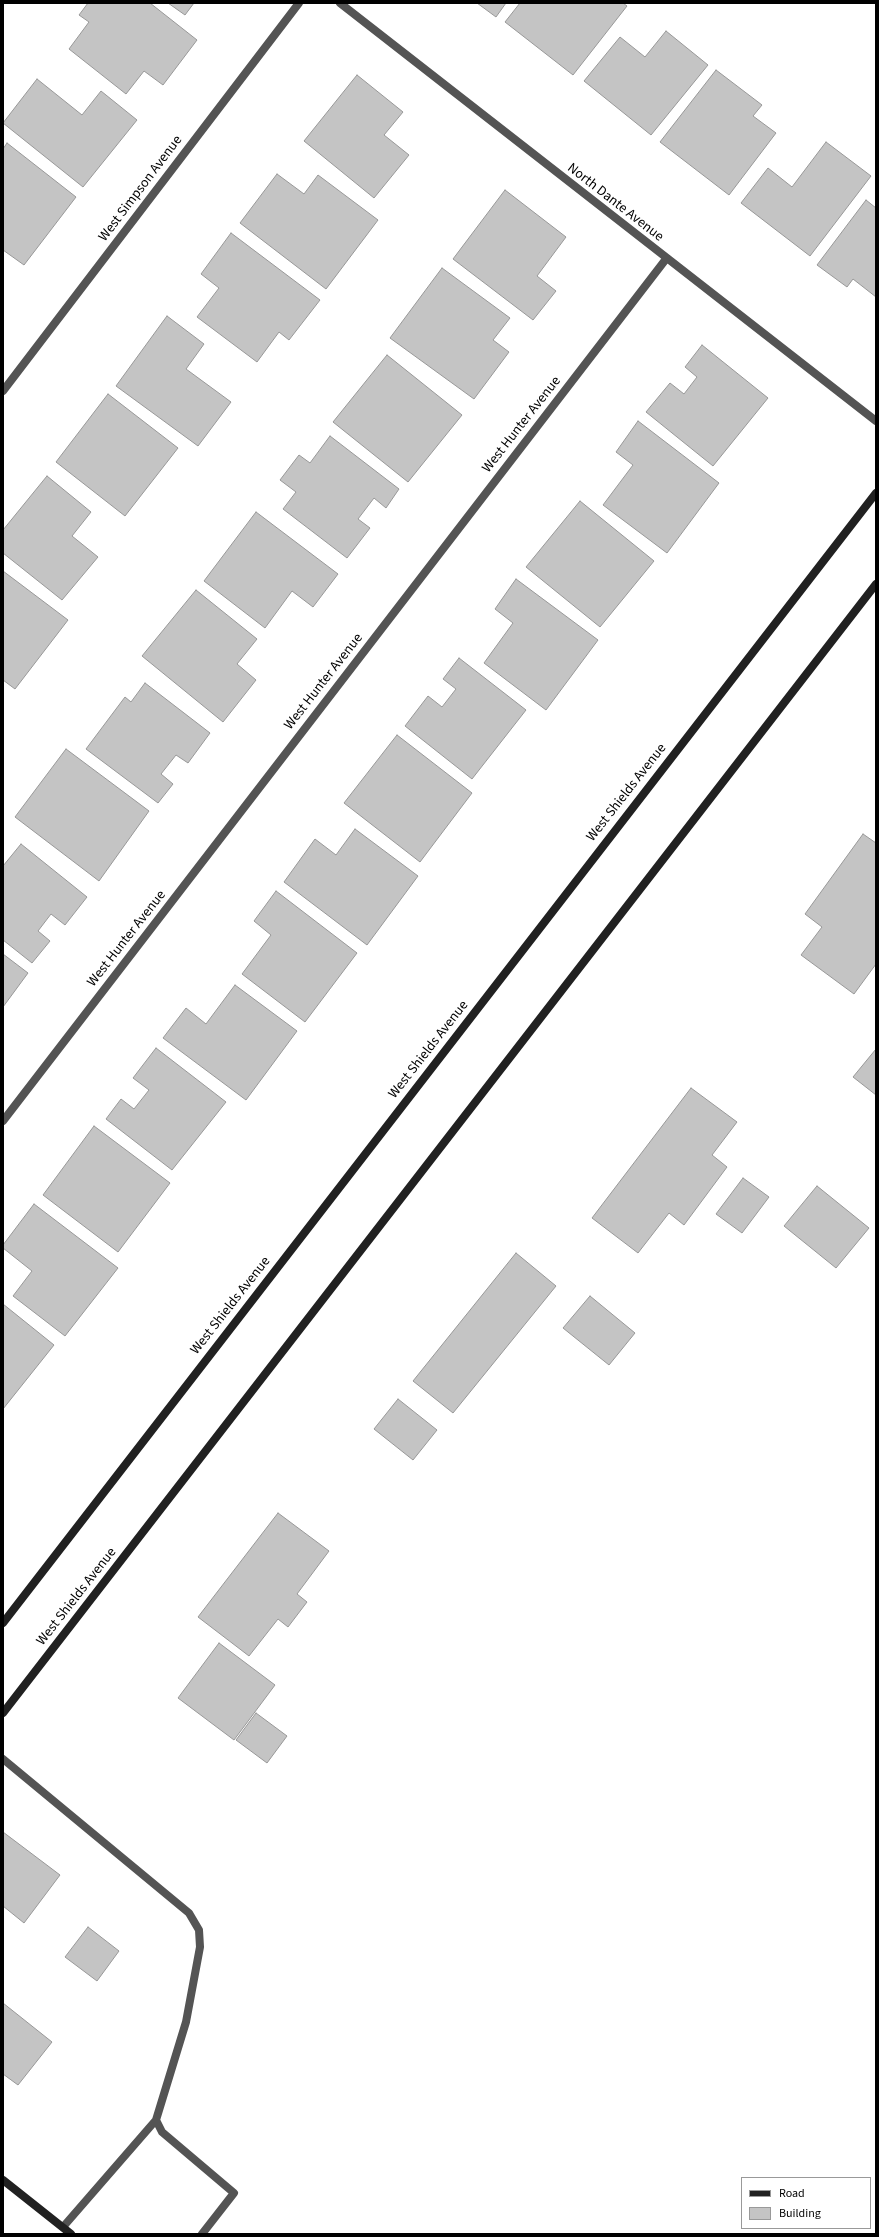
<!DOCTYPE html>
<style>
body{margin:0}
#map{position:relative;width:879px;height:2237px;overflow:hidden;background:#fff;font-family:"Source Sans 3",sans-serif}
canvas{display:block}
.frame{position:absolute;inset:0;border:4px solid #000;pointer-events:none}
.legend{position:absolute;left:741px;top:2177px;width:130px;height:52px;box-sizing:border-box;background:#fff;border:1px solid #999;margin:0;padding:5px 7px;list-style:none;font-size:12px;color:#000}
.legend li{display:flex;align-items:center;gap:8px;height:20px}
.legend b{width:20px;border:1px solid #999}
</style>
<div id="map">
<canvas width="879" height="2237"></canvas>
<div class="frame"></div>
<ul class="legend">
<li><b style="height:5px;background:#212121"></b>Road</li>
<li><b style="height:11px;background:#c4c4c4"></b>Building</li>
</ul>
</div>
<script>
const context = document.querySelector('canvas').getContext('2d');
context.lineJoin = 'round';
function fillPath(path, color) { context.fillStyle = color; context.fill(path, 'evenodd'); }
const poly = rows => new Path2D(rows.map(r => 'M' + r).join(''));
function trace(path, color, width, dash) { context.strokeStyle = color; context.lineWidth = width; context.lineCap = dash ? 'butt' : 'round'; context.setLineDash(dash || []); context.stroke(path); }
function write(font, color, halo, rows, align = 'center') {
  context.font = font + ' "Source Sans 3",sans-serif'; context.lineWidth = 3; context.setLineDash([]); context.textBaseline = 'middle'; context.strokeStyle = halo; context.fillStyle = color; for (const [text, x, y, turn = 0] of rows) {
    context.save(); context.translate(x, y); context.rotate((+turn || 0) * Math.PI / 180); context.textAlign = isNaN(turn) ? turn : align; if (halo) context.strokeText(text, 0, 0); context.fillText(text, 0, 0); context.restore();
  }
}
const building = poly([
 [88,3,150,3,197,40,163,85,144,71,126,94,69,49,89,22,79,15,88,3],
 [168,3,194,3,185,15,168,3],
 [477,3,506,3,496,17,477,3],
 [520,3,623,3,627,6,573,75,505,22,520,3],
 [666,31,708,65,651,135,584,81,620,37,645,57,666,31],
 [716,70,762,105,753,116,776,133,729,195,660,142,716,70],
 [357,75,403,112,384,135,409,155,374,198,304,141,357,75],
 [37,79,82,115,101,91,137,120,83,187,3,123,37,79],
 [826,142,871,176,810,256,741,203,768,168,792,187,826,142],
 [7,143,76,197,24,265,3,250,3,149,7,143],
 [277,174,304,194,318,175,378,220,326,289,240,223,277,174],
 [505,190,566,237,537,276,556,291,533,320,453,259,505,190],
 [866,200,876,208,876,297,853,279,847,287,817,265,866,200],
 [231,233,320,300,289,340,279,332,257,362,197,317,219,288,201,274,231,233],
 [442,268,510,318,493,340,509,352,474,399,390,338,442,268],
 [167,316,204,344,186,369,231,402,198,446,116,386,167,316],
 [702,345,768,398,713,466,646,412,670,383,684,394,697,377,685,367,702,345],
 [387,355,462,415,408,482,333,422,387,355],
 [108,394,178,448,125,516,56,462,108,394],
 [638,421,719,483,667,553,603,505,633,465,616,452,638,421],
 [330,436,399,489,386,508,374,498,358,519,370,528,347,558,283,509,296,492,280,480,299,455,310,463,330,436],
 [47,476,91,512,72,536,98,557,62,600,3,553,3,530,47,476],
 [580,501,654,561,600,627,526,567,580,501],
 [256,512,338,574,313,607,292,591,265,628,204,581,256,512],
 [3,571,68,620,15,689,3,680,3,571],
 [516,579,598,640,546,710,484,663,513,623,495,609,516,579],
 [196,590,257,639,237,664,256,680,223,722,142,656,196,590],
 [459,658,526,710,472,779,405,726,428,696,442,707,456,689,443,679,459,658],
 [145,683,210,733,188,763,176,755,161,774,173,784,158,803,86,749,125,697,131,702,145,683],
 [397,735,472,793,420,862,344,803,397,735],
 [66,749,149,811,99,881,15,817,66,749],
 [355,829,418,876,367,945,284,882,315,839,336,855,355,829],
 [863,834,876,843,876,964,854,994,801,955,822,927,805,914,863,834],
 [21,844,87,897,65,925,51,914,38,931,50,941,32,963,3,940,3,866,21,844],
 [276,891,357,953,305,1022,242,974,271,935,254,921,276,891],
 [3,954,28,973,3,1007,3,954],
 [235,985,297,1031,246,1100,163,1038,186,1008,206,1024,235,985],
 [156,1048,226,1102,172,1170,106,1119,121,1099,134,1109,149,1090,133,1078,156,1048],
 [876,1049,876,1095,853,1077,876,1049],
 [691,1088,737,1122,712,1155,727,1167,684,1225,669,1213,638,1253,592,1218,691,1088],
 [94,1126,170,1183,118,1252,43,1195,94,1126],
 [743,1178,769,1197,742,1233,716,1214,743,1178],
 [817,1186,869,1228,836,1268,784,1226,817,1186],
 [34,1204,118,1268,65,1336,13,1296,32,1271,3,1248,3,1245,34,1204],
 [516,1253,556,1286,453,1413,413,1381,516,1253],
 [590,1296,635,1333,609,1365,563,1328,590,1296],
 [3,1304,54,1345,3,1409,3,1304],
 [398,1399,437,1430,413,1460,374,1429,398,1399],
 [278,1513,329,1551,297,1594,307,1602,288,1627,278,1619,249,1656,198,1617,278,1513],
 [219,1643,275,1685,234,1740,178,1698,219,1643],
 [256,1713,287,1736,267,1763,236,1740,256,1713],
 [3,1832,60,1875,24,1923,3,1906,3,1832],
 [88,1927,119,1951,97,1981,65,1957,88,1927],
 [3,2003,52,2042,18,2085,3,2074,3,2003]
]);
const lane = poly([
 [3,1759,189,1913,199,1930,200,1947,186,2022,156,2120,162,2132,234,2193,202,2234],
 [63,2227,156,2120]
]);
const street = poly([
 [340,3,876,421],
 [3,391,299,3],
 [3,1121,666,259]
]);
const secondary = poly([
 [3,1623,876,493],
 [3,1713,876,584],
 [3,2180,71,2234]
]);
const streetNames = [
 ["West Simpson Avenue",141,189,-53],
 ["North Dante Avenue",615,203,38],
 ["West Hunter Avenue",522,425,-52],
 ["West Hunter Avenue",324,682,-52],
 ["West Shields Avenue",627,793,-52],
 ["West Hunter Avenue",127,939,-52],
 ["West Shields Avenue",429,1050,-52],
 ["West Shields Avenue",231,1306,-52],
 ["West Shields Avenue",77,1597,-52]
];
fillPath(building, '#c4c4c4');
trace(building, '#989898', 1);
trace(lane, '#545454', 8);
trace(street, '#545454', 8);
trace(secondary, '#212121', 8);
write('14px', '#000', '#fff', streetNames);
</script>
